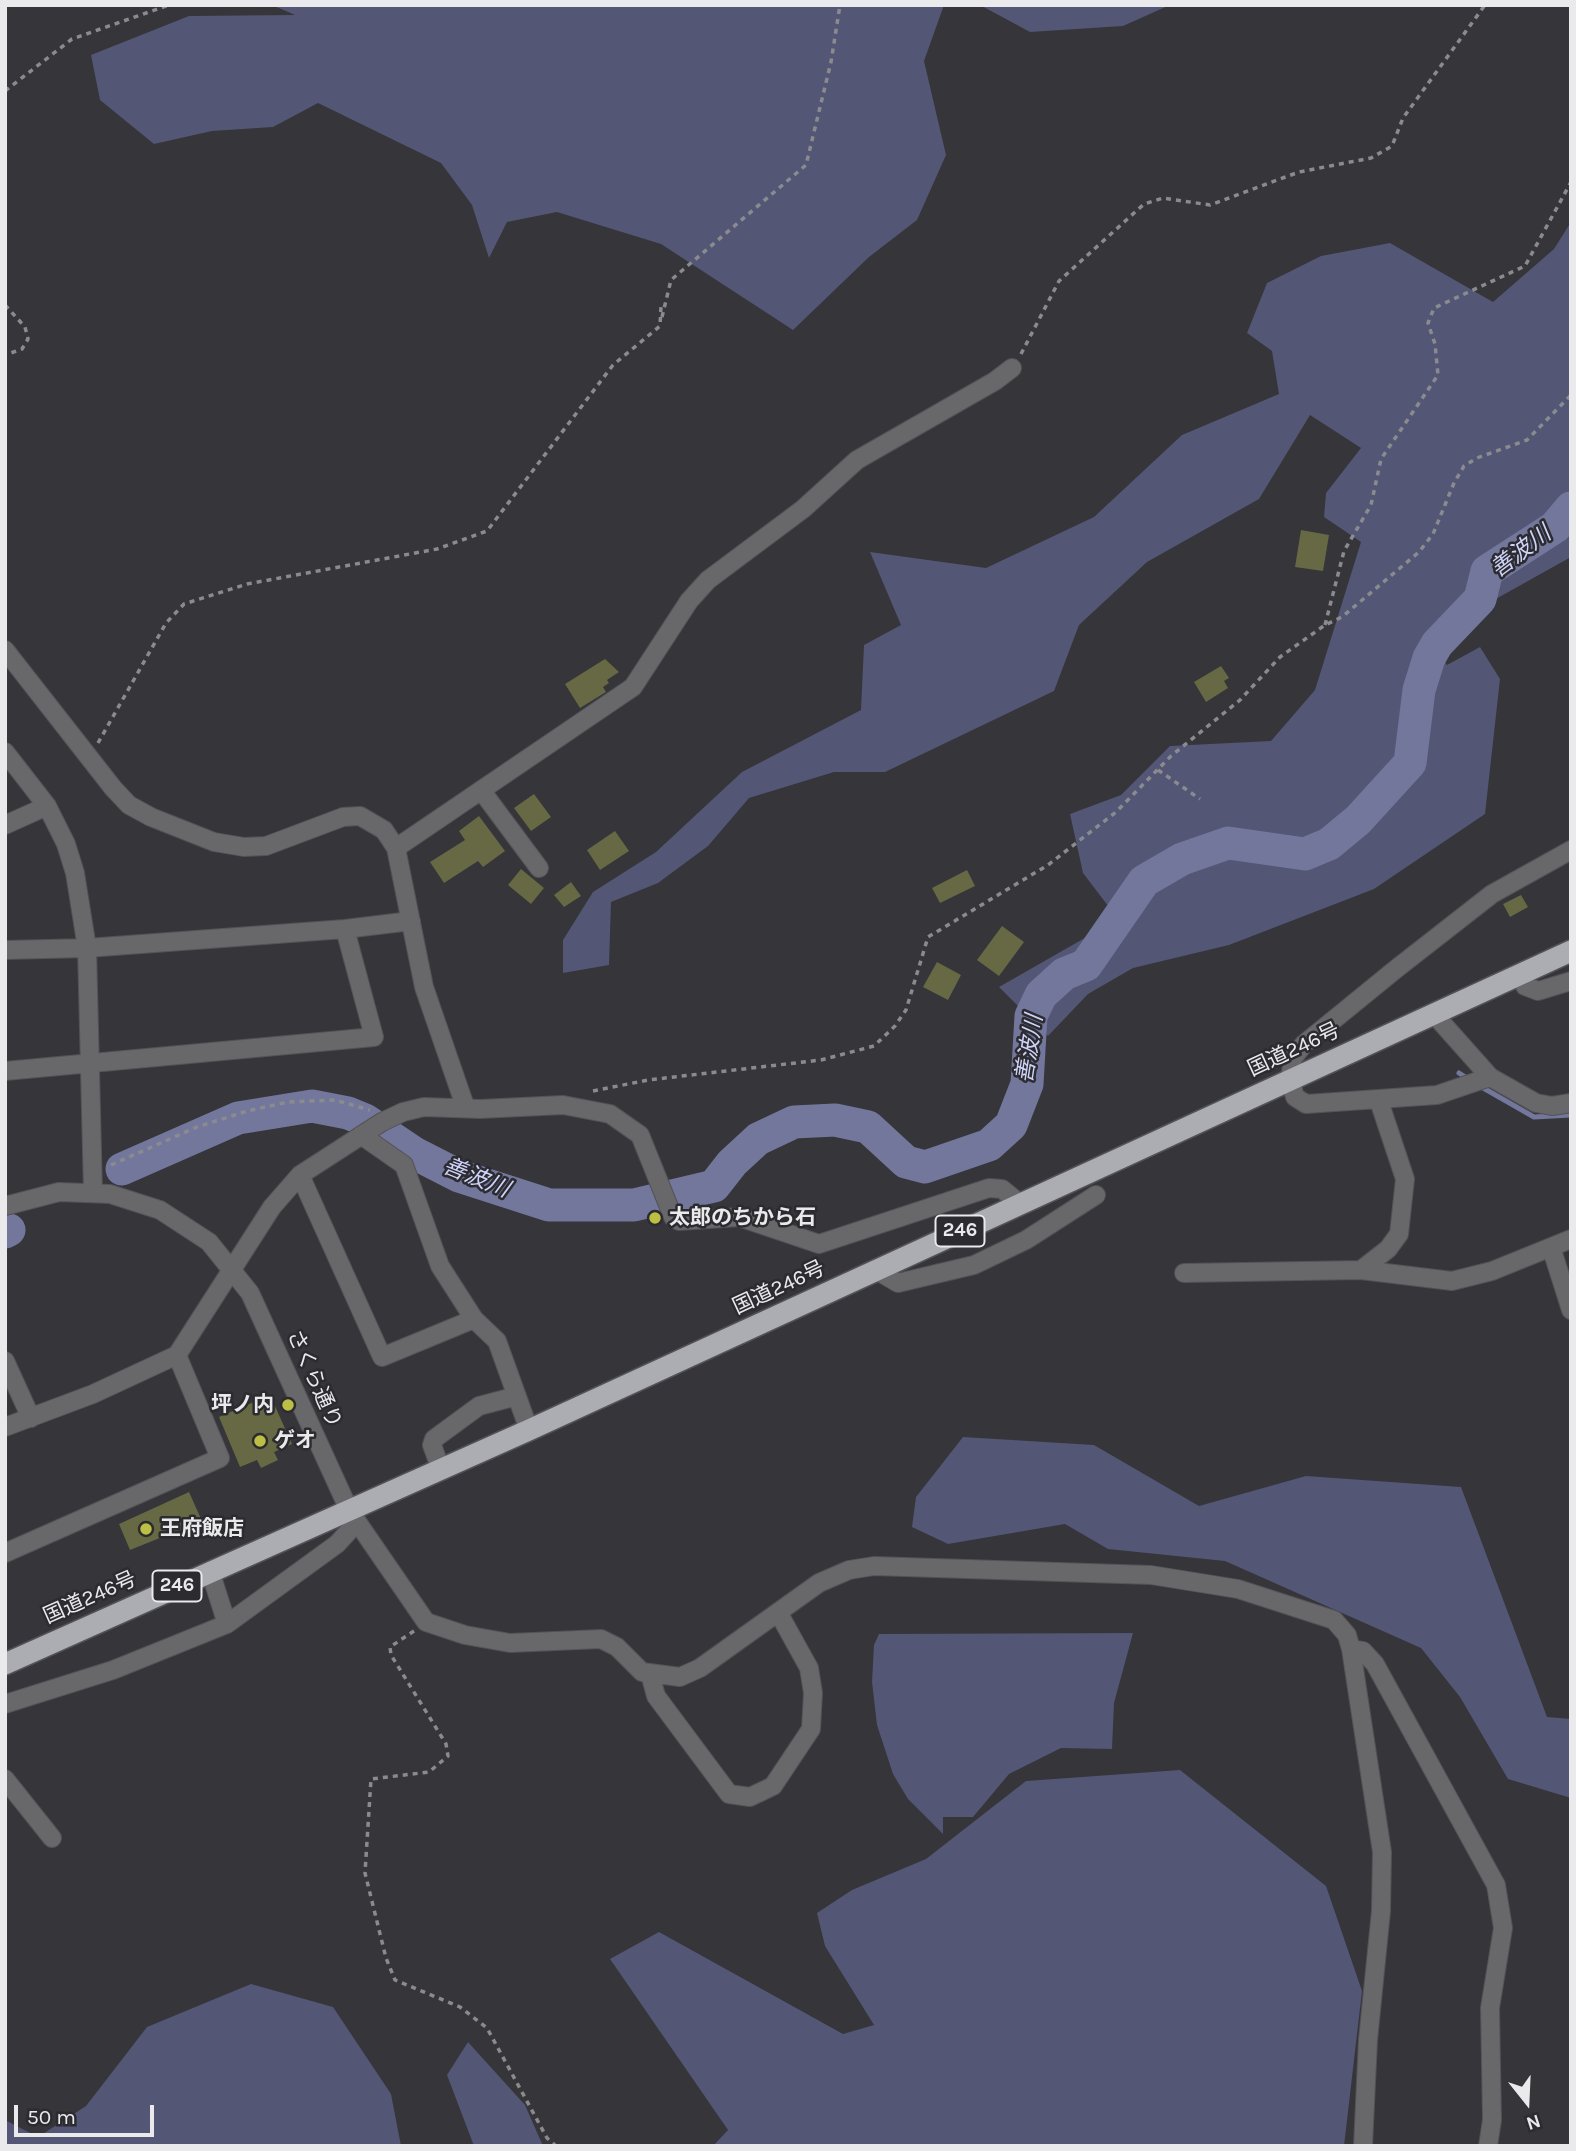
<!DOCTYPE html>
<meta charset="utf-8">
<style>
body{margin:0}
#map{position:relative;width:1576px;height:2151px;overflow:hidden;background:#35353a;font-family:Karla,sans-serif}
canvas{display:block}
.frame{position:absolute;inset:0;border:7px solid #eaeaed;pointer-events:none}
.north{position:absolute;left:1492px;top:2067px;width:70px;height:70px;-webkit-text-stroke:5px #2b2b30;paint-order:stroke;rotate:162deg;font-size:19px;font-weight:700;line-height:28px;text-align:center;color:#eaeaed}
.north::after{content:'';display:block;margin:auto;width:24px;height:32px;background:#eaeaed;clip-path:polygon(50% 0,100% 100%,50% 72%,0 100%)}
.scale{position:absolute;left:14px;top:2105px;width:140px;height:32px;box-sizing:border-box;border:4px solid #eaeaed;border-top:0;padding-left:9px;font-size:21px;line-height:24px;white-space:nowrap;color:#eaeaed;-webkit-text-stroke:5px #2b2b30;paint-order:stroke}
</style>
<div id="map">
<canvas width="1576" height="2151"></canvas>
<div class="frame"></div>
<div class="north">N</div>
<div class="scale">50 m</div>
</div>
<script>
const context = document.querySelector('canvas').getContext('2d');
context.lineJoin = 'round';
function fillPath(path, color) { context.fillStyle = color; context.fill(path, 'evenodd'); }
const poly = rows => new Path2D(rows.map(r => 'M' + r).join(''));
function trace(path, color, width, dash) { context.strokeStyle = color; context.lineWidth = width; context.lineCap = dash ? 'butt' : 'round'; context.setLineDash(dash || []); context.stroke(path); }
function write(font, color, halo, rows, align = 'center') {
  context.font = font + ' Karla,"Noto Sans JP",sans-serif'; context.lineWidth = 5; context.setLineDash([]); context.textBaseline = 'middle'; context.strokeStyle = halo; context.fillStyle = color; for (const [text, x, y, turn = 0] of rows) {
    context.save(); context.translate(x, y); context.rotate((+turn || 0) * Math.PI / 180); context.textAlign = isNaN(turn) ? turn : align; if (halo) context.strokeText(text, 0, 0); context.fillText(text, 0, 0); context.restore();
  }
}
const green = poly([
 [272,5,944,5,924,61,946,155,917,220,869,257,793,330,661,244,557,212,507,222,489,258,472,205,441,163,318,103,273,127,212,131,154,144,100,100,91,55,189,16,295,15],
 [980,5,1170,5,1123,26,1030,32],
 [1571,222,1571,557,1426,638,1447,665,1480,647,1500,679,1485,814,1374,889,1229,945,1133,968,1088,994,1048,1036,999,987,1118,919,1083,873,1070,814,1121,795,1170,746,1271,741,1315,690,1361,542,1324,517,1326,493,1361,448,1310,415,1259,499,1147,562,1079,625,1054,691,885,772,834,772,749,798,708,846,658,883,611,902,609,965,563,973,563,940,593,892,656,852,742,772,861,710,864,645,901,625,870,552,986,568,1094,517,1182,435,1279,394,1272,351,1247,333,1267,283,1321,256,1390,243,1493,302,1554,249],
 [963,1437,1094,1445,1199,1506,1306,1476,1461,1487,1547,1717,1571,1719,1571,1798,1508,1779,1460,1697,1421,1648,1225,1561,1108,1549,1065,1524,948,1544,912,1527,916,1497],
 [1133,1633,1114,1703,1112,1749,1061,1748,1009,1774,973,1817,943,1817,943,1834,908,1799,893,1774,877,1725,872,1682,874,1645,879,1634],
 [1180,1770,1326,1886,1362,1991,1344,2146,713,2146,728,2130,610,1959,659,1932,843,2034,874,2025,825,1946,817,1913,852,1890,926,1859,1026,1781],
 [251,1984,333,2007,391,2094,401,2146,5,2146,5,2120,38,2137,86,2106,147,2027],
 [468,2042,525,2105,543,2146,474,2146,447,2075]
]);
const stream = poly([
 [1459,1073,1470,1080],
 [1478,1085,1534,1117,1571,1115]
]);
const river = poly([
 [122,1169,238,1118,312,1106,348,1113,365,1120,414,1153,459,1176,549,1205,634,1205,714,1186,732,1163,758,1139,794,1122,835,1120,868,1127,906,1162,925,1167,989,1145,1011,1125,1027,1084,1031,1016,1041,995,1064,974,1086,965,1144,881,1182,859,1228,843,1305,854,1329,844,1358,820,1410,763,1419,690,1429,658,1437,644,1480,599,1487,571,1555,527,1571,508],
 [5,1232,9,1230]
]);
const building = poly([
 [1301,530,1329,535,1323,571,1295,567],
 [605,659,619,672,607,680,609,683,603,687,606,692,580,708,565,684],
 [1221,666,1229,678,1224,681,1228,688,1206,702,1194,682],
 [534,794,551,817,531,831,514,808],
 [479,816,505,851,483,867,478,861,444,883,430,862,465,840,459,831],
 [615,831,629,851,600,870,587,850],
 [521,869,544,888,531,904,508,885],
 [967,870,975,886,940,903,932,888],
 [571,882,581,896,564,907,554,895],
 [1521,895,1528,907,1510,917,1503,904],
 [1002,926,1024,942,999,976,977,960],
 [937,962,961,975,948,1000,923,987],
 [270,1395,292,1444,274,1452,278,1460,261,1468,257,1460,240,1467,219,1417],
 [189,1492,202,1521,130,1550,119,1524]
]);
const path = poly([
 [5,91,72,39,169,5],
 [5,305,25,327,28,339,22,349,5,355],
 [662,317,671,280,806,165,831,62,840,5],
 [1021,354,1059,281,1144,204,1163,198,1210,205,1299,172,1371,158,1392,146,1403,118,1485,5],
 [1325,625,1344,551,1371,505,1381,459,1438,375,1435,344,1428,323,1434,308,1525,266,1571,182],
 [98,743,166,623,184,604,247,584,437,549,487,531,613,365,660,326,661,307],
 [1158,770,1200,799],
 [593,1091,648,1080,821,1060,874,1046,895,1026,906,1010,928,937,1048,865,1116,812,1171,756,1240,700,1280,657,1325,625,1342,617,1419,552,1433,534,1454,483,1464,466,1477,458,1527,440,1571,395],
 [111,1165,197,1127,247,1111,288,1102,335,1100,370,1110],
 [414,1631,390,1647,391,1655,446,1744,448,1756,429,1772,371,1779,365,1873,386,1958,395,1980,460,2007,487,2028,547,2138,556,2146]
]);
const minor = poly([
 [5,650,113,788,129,805,151,817,214,842,244,847,266,846,343,817,360,816,384,830,396,848,424,987,465,1106],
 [5,752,47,806,66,844,75,873,87,948,93,1192],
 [481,790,539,868],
 [5,825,47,806],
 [396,848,633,687,689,601,708,580,803,509,857,460,995,381,1012,368],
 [5,950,87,948,345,929,411,921],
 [1521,974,1525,986,1538,991,1571,981],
 [1433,1013,1490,1077,1536,1103,1552,1106,1571,1103],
 [5,1071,374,1037,345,929],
 [1490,1077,1437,1095,1306,1104,1295,1097,1290,1079,1293,1058,1304,1044,1396,969,1492,894,1571,850],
 [361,1135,404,1165,440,1266,474,1319,497,1341,529,1430],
 [300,1175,382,1357,474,1319],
 [5,1206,59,1192,110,1194,160,1210,209,1242,250,1293,349,1510,426,1622,465,1635,510,1643,601,1639,617,1647,642,1672,680,1677,700,1668,819,1583,849,1570,874,1566,1151,1575,1238,1589,1334,1620,1347,1635,1351,1649,1382,1852,1381,1911,1368,2040,1363,2146],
 [1551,1247,1571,1310],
 [876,1270,898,1283,974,1265,1026,1240,1096,1195],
 [1361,1270,1388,1249,1399,1234,1405,1179,1379,1101],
 [1184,1273,1361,1270,1452,1281,1492,1271,1571,1239],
 [5,1361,31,1418],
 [5,1427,93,1394,177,1355,272,1207,300,1175,382,1122,403,1112,424,1107,480,1109,563,1105,610,1114,640,1135,673,1217,679,1221,739,1217,819,1244,989,1188,1002,1189,1019,1203],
 [441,1470,432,1445,434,1439,479,1406,517,1396],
 [5,1553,220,1458,177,1355],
 [210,1571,227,1624],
 [1351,1649,1363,1651,1375,1664,1496,1885,1503,1928,1490,2008,1492,2120,1488,2146],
 [650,1674,656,1696,729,1794,750,1797,773,1786,811,1729,813,1693,809,1668,778,1612],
 [5,1704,113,1670,227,1624,337,1544,349,1531],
 [5,1779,52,1838]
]);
const highway = poly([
 [5,1664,529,1430,1571,951]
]);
const markers = [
 [655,1218,7,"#bcbf44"],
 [288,1405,7,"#bcbf44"],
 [260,1441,7,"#bcbf44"],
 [146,1529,7,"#bcbf44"]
];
const shields = [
 [960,1231,49],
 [177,1586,49]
];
const shieldNames = [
 ["246",960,1231],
 ["246",177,1586]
];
const streetNames = [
 ["国道246号",1294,1050,-25],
 ["国道246号",779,1288,-25],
 ["さくら通り",314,1379,66],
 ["国道246号",90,1598,-24]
];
const poiNames = [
 ["太郎のちから石",669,1218],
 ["坪ノ内",274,1405,"right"],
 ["ゲオ",274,1441],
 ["王府飯店",160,1529]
];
const waterNames = [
 ["善波川",1521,552,-37],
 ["善波川",1030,1049,-81],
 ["善波川",476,1178,22]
];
fillPath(green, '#535675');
trace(stream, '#73779b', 5);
trace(river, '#73779b', 33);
fillPath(building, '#666943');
trace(minor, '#525257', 20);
trace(highway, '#525257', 24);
trace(path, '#8b8b8f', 3.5, [5, 5]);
trace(minor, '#68686b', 18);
trace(highway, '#acadb3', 21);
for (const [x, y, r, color] of markers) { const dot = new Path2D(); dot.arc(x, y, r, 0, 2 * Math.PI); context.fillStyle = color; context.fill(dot); trace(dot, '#2b2b30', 2.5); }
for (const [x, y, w] of shields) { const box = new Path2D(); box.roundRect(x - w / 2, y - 15.5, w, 31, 5); context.fillStyle = '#2b2b30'; context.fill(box); trace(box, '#eaeaed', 2); }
write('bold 19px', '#eaeaed', null, shieldNames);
write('21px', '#eaeaed', '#2b2b30', streetNames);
write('bold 21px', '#eaeaed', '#2b2b30', poiNames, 'left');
write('italic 23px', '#cfd3f9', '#2b2b30', waterNames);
</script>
